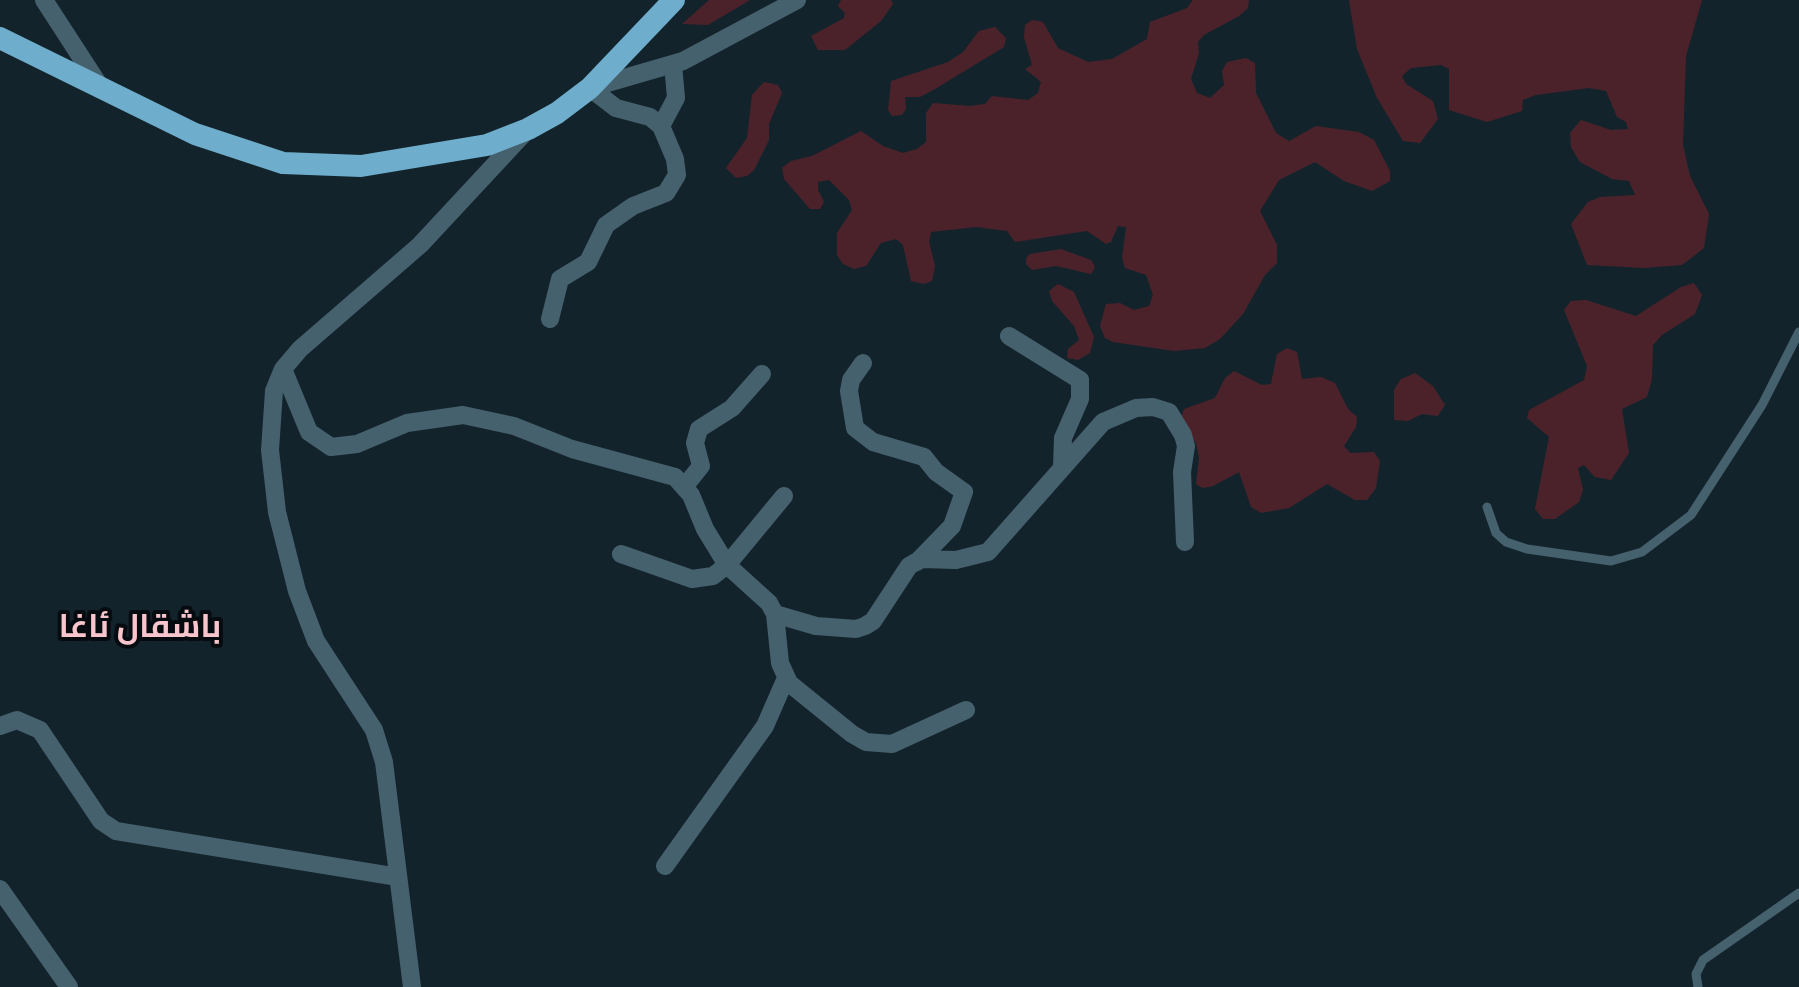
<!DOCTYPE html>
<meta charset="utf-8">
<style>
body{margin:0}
canvas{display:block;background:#13232b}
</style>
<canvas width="1799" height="987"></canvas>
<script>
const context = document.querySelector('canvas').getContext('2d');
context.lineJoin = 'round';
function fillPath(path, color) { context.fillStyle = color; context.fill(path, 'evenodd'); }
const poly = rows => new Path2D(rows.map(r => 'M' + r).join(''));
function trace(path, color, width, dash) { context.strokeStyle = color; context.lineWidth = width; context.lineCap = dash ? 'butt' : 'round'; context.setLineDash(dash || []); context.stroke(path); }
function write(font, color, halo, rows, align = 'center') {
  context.font = font + ' Roboto,Cairo,sans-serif'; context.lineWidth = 8; context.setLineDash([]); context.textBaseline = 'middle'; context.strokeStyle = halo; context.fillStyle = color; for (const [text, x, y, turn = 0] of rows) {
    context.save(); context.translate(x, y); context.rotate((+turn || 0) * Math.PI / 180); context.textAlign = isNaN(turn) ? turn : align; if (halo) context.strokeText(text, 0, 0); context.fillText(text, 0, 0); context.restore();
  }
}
const green = poly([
 [709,0,750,0,708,25,682,24],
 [841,0,891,0,893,4,881,21,845,50,818,50,811,36,844,18,845,13,838,6],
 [1193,0,1249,0,1248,8,1239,16,1204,35,1198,42,1199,53,1191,79,1197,93,1210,98,1224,85,1222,71,1227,62,1246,58,1255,63,1256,93,1276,133,1289,141,1316,126,1359,132,1374,140,1390,171,1390,181,1372,191,1344,181,1315,162,1279,180,1260,211,1277,245,1277,263,1265,275,1243,314,1220,339,1205,348,1174,351,1113,342,1105,338,1100,326,1106,304,1120,303,1134,310,1149,306,1153,295,1146,275,1125,268,1122,258,1126,227,1118,226,1111,242,1106,244,1087,231,1015,242,1007,231,976,227,931,232,929,242,935,266,932,281,924,284,911,281,903,245,896,239,881,243,866,266,854,269,843,264,837,255,837,233,852,210,849,200,829,180,818,182,818,190,824,202,820,209,810,209,784,179,782,168,791,161,812,156,861,131,883,146,903,153,917,149,926,142,926,113,933,103,970,106,985,104,992,96,1028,100,1038,93,1041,82,1025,69,1032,65,1024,37,1025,25,1032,20,1043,22,1058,48,1088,62,1112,59,1147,39,1150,22,1187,8],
 [1349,0,1702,0,1686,56,1683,145,1690,176,1709,214,1704,248,1682,265,1644,268,1587,265,1571,224,1588,202,1600,197,1635,195,1629,181,1612,179,1580,162,1571,147,1570,133,1581,120,1611,130,1628,129,1626,122,1617,117,1606,91,1589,88,1536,95,1523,100,1522,111,1487,122,1449,110,1449,69,1441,65,1411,68,1402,76,1406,84,1433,101,1438,119,1420,143,1403,141,1377,98,1357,49],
 [995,27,1006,38,1004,47,935,89,920,97,905,97,906,109,902,115,892,116,888,110,891,81,948,62,963,52,979,31],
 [764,82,778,85,782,93,769,124,769,140,754,170,747,176,736,178,726,168,747,138,752,95],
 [1061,249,1091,260,1095,267,1091,274,1056,266,1032,270,1026,264,1026,258,1030,254],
 [1694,283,1702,295,1695,314,1662,335,1653,345,1652,379,1647,397,1622,409,1629,453,1611,480,1595,477,1584,465,1578,468,1583,490,1579,502,1555,519,1543,519,1535,509,1549,437,1527,418,1529,410,1584,380,1587,366,1564,310,1571,301,1586,300,1636,316,1681,287],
 [1058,284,1074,292,1094,337,1090,353,1078,360,1067,358,1068,349,1079,340,1074,326,1052,301,1049,291],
 [1287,348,1297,352,1302,379,1321,377,1335,383,1348,409,1357,417,1356,427,1344,446,1350,453,1374,452,1380,461,1376,488,1367,500,1355,500,1327,484,1289,508,1261,513,1251,507,1239,472,1213,486,1203,488,1196,484,1199,458,1196,443,1180,421,1184,409,1215,398,1225,378,1234,371,1262,385,1271,384,1277,354],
 [1415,373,1433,386,1445,405,1438,416,1422,414,1408,421,1394,420,1394,390,1401,379]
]);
const service = poly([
 [1487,507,1496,533,1506,542,1527,549,1611,561,1642,552,1691,515,1762,405,1799,332],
 [1698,987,1696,974,1703,960,1799,893]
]);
const minor = poly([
 [44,0,101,88],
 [661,126,676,98,673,64],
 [550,319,560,279,588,262,606,225,633,206,666,193,677,175,675,159,661,126,650,117,616,108,590,88,683,61,797,0],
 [1009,336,1080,380,1080,399,1063,438,1062,467],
 [863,363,851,380,849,391,855,428,873,442,924,457,936,472,964,492,952,526,917,562],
 [283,369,309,432,331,447,357,444,407,423,463,415,514,426,572,449,675,477,691,495,705,529,727,565,769,603,775,614,780,663,789,683,852,734,866,742,892,744,966,710],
 [685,486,701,466,695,443,699,429,732,408,762,374],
 [621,554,692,579,713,576,727,565,784,496],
 [775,614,816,626,856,629,865,626,873,621,909,566,921,559,956,560,988,552,1103,422,1136,408,1153,407,1169,412,1183,435,1186,446,1182,472,1185,542],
 [0,726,17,720,40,730,101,821,116,831,398,877],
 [665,866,765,726,786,678],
 [0,889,69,987],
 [412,987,384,762,374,730,316,641,297,591,277,512,270,450,274,391,283,369,300,349,420,245,527,130]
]);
const trunk = poly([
 [0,38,195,134,283,163,361,166,487,145,528,129,557,113,590,88,674,0]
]);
const quarterNames = [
 ["باشقال ئاغا",140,629]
];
fillPath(green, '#4c222a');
trace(service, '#46616e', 9);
trace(minor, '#46616e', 18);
trace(trunk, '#6eaecc', 22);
write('bold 32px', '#f9c5cc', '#050b0f', quarterNames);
</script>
